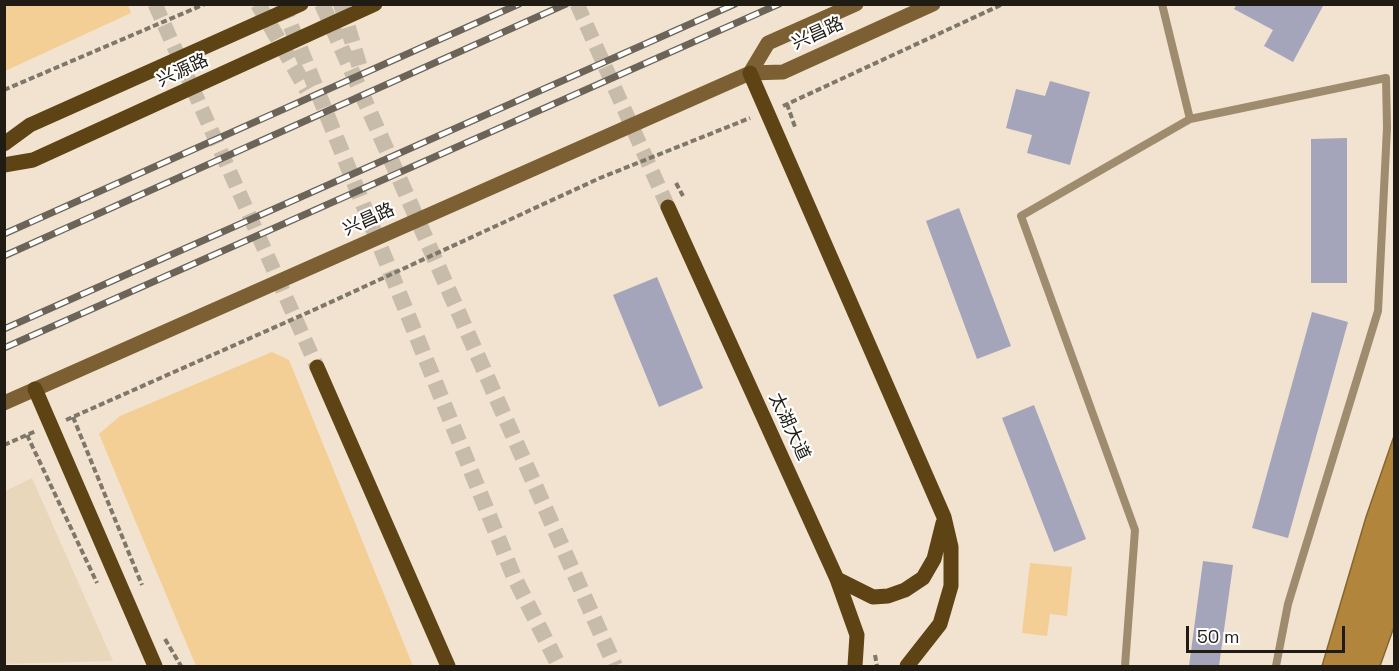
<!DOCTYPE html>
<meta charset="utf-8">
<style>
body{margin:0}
#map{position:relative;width:1399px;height:671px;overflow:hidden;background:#f1e3cf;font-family:"Space Grotesk",sans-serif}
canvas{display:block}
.frame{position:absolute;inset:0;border:6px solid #201c14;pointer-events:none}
.scale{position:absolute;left:1186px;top:626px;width:159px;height:27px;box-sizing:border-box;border:3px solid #201c14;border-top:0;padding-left:8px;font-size:18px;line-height:21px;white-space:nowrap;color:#201c14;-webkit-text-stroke:4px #fff;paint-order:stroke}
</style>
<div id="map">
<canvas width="1399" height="671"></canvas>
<div class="frame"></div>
<div class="scale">50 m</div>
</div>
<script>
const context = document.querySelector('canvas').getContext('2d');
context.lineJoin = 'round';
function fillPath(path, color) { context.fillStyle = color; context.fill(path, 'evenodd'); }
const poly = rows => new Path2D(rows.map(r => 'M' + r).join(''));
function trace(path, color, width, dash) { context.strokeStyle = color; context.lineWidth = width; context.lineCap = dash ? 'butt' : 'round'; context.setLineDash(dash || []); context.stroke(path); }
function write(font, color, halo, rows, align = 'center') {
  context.font = font + ' "Space Grotesk","Noto Sans SC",sans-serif'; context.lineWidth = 4.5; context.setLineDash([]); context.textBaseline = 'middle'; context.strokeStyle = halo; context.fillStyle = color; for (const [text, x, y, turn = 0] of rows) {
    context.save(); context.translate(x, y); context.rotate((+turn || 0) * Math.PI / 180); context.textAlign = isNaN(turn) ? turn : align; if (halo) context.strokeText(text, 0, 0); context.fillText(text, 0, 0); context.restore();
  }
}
const built = poly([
 [32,478,113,661,5,664,5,491]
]);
const green = poly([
 [4,5,128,5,131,13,5,71],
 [272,352,289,360,413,666,196,666,99,434,120,416],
 [1030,563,1072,567,1067,616,1050,614,1047,636,1022,633]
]);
const water = poly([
 [1394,436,1394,627,1380,666,1322,666,1366,517,1394,436]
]);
const building = poly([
 [1237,4,1324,4,1293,62,1264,46,1273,30,1234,9],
 [1050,81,1090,92,1070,165,1027,153,1032,135,1006,128,1016,89,1045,96],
 [1347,138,1347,283,1311,283,1311,139],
 [959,208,1011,346,977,359,926,221],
 [657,277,703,388,659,407,613,295],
 [1312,312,1348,322,1288,538,1252,528],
 [1034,405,1086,539,1054,552,1002,418],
 [1203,561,1233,565,1219,666,1189,666]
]);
const primaryTunnel = poly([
 [155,4,317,367],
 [577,4,668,207]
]);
const trunkTunnel = poly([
 [258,4,307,90],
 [282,4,514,577,559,666],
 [322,4,615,666],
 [341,4,360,68]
]);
const path = poly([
 [4,90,205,4],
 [787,104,795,127],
 [783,106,1003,4],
 [676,183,683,196],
 [73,417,142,585],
 [66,420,318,308,600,178,750,118],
 [27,435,97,583],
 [4,445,36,431],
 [165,639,181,666],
 [875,655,877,666]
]);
const service = poly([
 [1190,119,1386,78,1387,128,1378,311,1288,604,1276,666],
 [1125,666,1135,530,1021,216,1190,119,1162,4]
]);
const secondary = poly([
 [750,73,768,43,856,4],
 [4,403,750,73,783,72,933,4]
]);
const primary = poly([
 [750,73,944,517,951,547,951,586,940,624,907,666],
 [4,144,30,125,301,4],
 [4,165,33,160,375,4],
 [668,207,837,579,857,635,855,666],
 [317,367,448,666],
 [35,389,155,666],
 [837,579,873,597,888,596,905,590,923,578,934,559,943,523]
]);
const rail = poly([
 [4,234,519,4],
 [4,256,566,4],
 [4,329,735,4],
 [4,348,779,4]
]);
const streetNames = [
 ["兴昌路",818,34,-24],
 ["兴源路",183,71,-25],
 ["兴昌路",369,220,-24],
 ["太湖大道",789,427,65]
];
fillPath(built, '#e9d7bc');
fillPath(green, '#f3ce95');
fillPath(water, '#b1853b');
trace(water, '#86662f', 1.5);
fillPath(building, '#a4a5bb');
trace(primaryTunnel, '#c7bbaa', 15, [15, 8]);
trace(trunkTunnel, '#c7bbaa', 16, [16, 8]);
trace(path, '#7f7769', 4, [6, 3]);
trace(service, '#9f8b6e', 8);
trace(secondary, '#7c6033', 15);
trace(primary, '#5e4314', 15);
trace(rail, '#6c6458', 7);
trace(rail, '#fff', 4.5, [14]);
write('18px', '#201c14', '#fff', streetNames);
</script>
